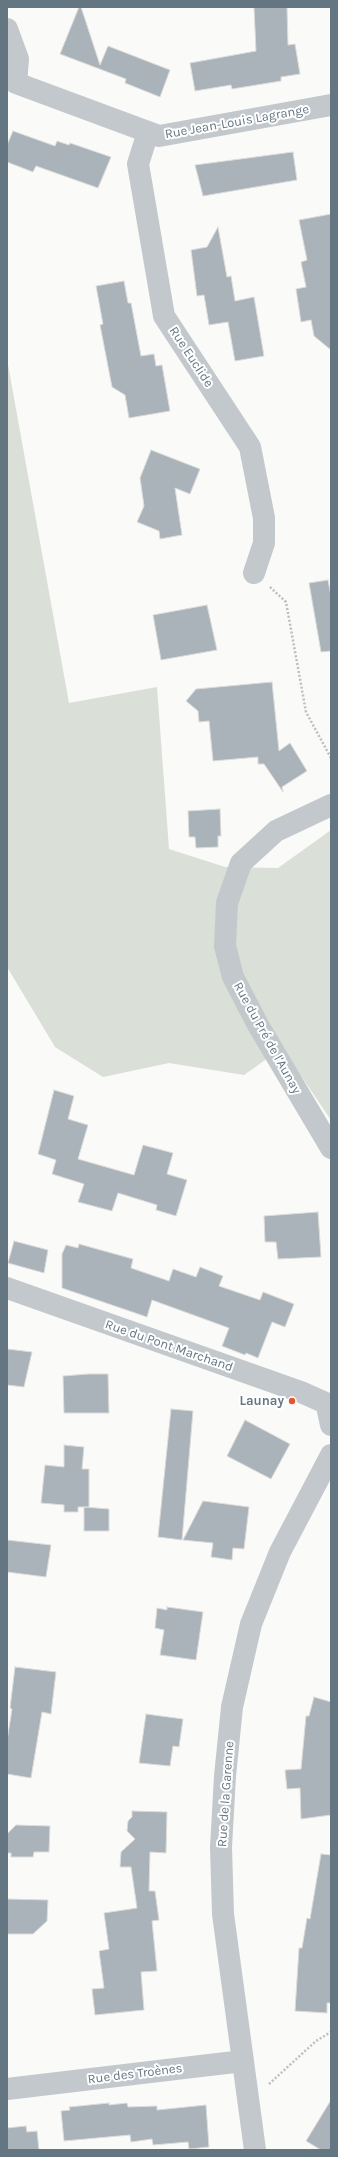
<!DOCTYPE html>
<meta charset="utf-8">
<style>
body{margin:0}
#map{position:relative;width:338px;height:2157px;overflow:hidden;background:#fafaf8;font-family:Karla,sans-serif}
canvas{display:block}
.frame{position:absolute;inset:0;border:8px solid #657683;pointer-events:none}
</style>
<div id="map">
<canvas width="338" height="2157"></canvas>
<div class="frame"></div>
</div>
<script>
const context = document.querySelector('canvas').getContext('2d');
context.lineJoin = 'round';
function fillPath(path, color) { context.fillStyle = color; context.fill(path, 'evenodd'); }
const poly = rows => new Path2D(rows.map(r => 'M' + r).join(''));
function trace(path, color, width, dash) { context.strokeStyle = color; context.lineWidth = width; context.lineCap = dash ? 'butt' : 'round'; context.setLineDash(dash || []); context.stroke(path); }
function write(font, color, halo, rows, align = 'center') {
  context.font = font + ' Karla,sans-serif'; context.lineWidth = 4; context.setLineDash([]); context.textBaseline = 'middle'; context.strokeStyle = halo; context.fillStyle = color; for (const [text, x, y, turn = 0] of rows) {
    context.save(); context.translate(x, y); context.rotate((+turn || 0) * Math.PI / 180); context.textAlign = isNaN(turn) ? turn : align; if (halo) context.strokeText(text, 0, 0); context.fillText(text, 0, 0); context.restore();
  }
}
const green = poly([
 [7,359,69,703,157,687,169,849,225,867,278,868,331,830,331,1120,282,1048,244,1075,169,1063,103,1077,55,1047,7,967]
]);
const building = poly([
 [79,7,81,7,100,65,108,46,170,70,160,97,125,83,126,79,60,54,79,7],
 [254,7,287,7,288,45,295,44,300,74,281,77,281,81,232,89,231,85,195,91,190,63,256,51,254,7],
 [13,131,55,146,57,141,69,145,70,143,111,157,98,188,36,166,33,172,7,162,7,145,13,131],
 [293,152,297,180,203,196,195,165,293,152],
 [331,214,331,350,314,336,311,320,301,322,296,289,306,287,301,262,307,260,299,220,331,214],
 [218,227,227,277,231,276,235,301,254,297,264,356,235,361,228,322,209,325,204,295,197,296,191,250,207,247,218,227],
 [124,281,128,303,131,303,141,356,154,354,156,366,162,365,170,411,129,418,125,395,112,387,100,325,103,324,96,286,124,281],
 [151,450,200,469,190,494,175,488,182,535,160,539,159,531,137,522,144,506,140,478,151,450],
 [328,580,331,596,331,651,321,652,309,583,328,580],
 [207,605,217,650,161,660,153,615,207,605],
 [272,682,279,751,290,743,307,771,282,787,283,792,264,764,258,764,258,757,213,761,209,721,199,722,198,711,186,701,196,689,272,682],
 [220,809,221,836,218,836,218,847,196,848,195,837,189,837,188,811,220,809],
 [54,1090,74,1096,68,1119,88,1125,78,1159,134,1175,143,1145,173,1153,167,1174,187,1180,176,1216,156,1210,157,1205,118,1193,112,1211,78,1202,84,1184,52,1174,56,1160,38,1154,54,1090],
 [318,1212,321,1257,278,1259,276,1242,265,1242,264,1216,318,1212],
 [14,1241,48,1250,44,1273,8,1263,14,1241],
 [79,1244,133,1259,131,1268,169,1281,173,1269,196,1277,200,1267,223,1276,219,1286,260,1300,263,1292,294,1304,285,1327,272,1322,258,1358,246,1353,245,1355,222,1346,229,1328,152,1300,147,1317,62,1288,62,1254,66,1245,78,1248,79,1244],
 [7,1349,32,1352,24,1387,7,1385,7,1349],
 [88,1374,108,1374,109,1413,64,1413,63,1376,88,1374],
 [171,1409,193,1411,182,1540,158,1537,171,1409],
 [245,1420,290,1444,271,1479,227,1456,245,1420],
 [64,1445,84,1447,82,1469,89,1469,89,1507,78,1507,78,1512,64,1512,64,1505,41,1503,45,1465,64,1467,64,1445],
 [203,1501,249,1507,244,1549,233,1548,232,1560,211,1557,213,1543,183,1540,203,1501],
 [84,1507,109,1509,109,1531,84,1531,84,1507],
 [7,1540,51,1545,46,1577,7,1572,7,1540],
 [167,1607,203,1612,196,1660,160,1655,164,1630,155,1628,157,1608,167,1610,167,1607],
 [15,1667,56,1672,51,1714,42,1712,31,1778,7,1774,7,1741,12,1709,10,1708,15,1667],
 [314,1697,331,1702,331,1815,301,1819,300,1788,287,1789,285,1770,301,1769,306,1716,309,1716,314,1697],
 [146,1714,183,1719,179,1747,173,1746,170,1766,139,1763,146,1714],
 [132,1811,167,1812,166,1853,150,1852,149,1891,155,1891,159,1920,152,1921,157,1971,141,1972,144,2010,95,2015,92,1989,104,1988,99,1951,109,1949,104,1913,137,1908,131,1867,120,1867,121,1852,135,1839,127,1831,128,1821,132,1817,132,1811],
 [16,1825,50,1826,49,1852,34,1852,33,1857,11,1857,11,1853,7,1853,7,1834,16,1825],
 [321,1854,331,1855,331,2003,327,2003,327,2013,295,2011,299,1948,302,1948,307,1918,310,1919,321,1854],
 [7,1899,48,1900,47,1921,33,1934,7,1934,7,1899],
 [331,2100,331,2150,321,2150,306,2141,331,2100],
 [109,2103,109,2105,127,2103,128,2107,157,2106,157,2110,206,2105,209,2147,189,2149,188,2142,153,2145,152,2139,131,2142,130,2135,64,2141,61,2111,70,2110,69,2107,109,2103],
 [26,2126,27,2132,37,2131,39,2150,7,2150,7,2128,26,2126]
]);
const path = poly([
 [270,587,286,602,306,712,331,758],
 [269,2084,316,2041,331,2032]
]);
const minor = poly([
 [7,29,18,59,16,83,159,136,331,105],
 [148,132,138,164,164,316,250,447,264,518,264,543,254,573],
 [331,805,276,831,241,863,227,903,225,946,233,977,258,1025,331,1148],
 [7,1288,301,1392,330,1405],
 [331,1404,328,1411,331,1425],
 [7,2089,243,2061],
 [255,2150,223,1914,221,1847,225,1776,232,1707,251,1624,280,1552,331,1455]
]);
const markers = [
 [292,1401,4,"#e4572e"]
];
const streetNames = [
 ["Rue Jean-Louis Lagrange",237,122,-10],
 ["Rue Euclide",191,357,57],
 ["Rue du Pré de l'Aunay",267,1038,61],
 ["Rue du Pont Marchand",169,1346,19],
 ["Rue de la Garenne",226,1794,-86],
 ["Rue des Troènes",135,2074,-7]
];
const poiNames = [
 ["Launay",284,1401]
];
fillPath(green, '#dadfd7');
fillPath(building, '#aab3b9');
trace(building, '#dcdcda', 1);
trace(path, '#bbbfc2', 2.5, [2, 2]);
trace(minor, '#c3c8cc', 22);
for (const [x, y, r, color] of markers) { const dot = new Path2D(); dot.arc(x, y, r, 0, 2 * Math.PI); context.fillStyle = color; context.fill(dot); trace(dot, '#fff', 1.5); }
write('13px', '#657683', '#fff', streetNames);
write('bold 13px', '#657683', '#fff', poiNames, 'right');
</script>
